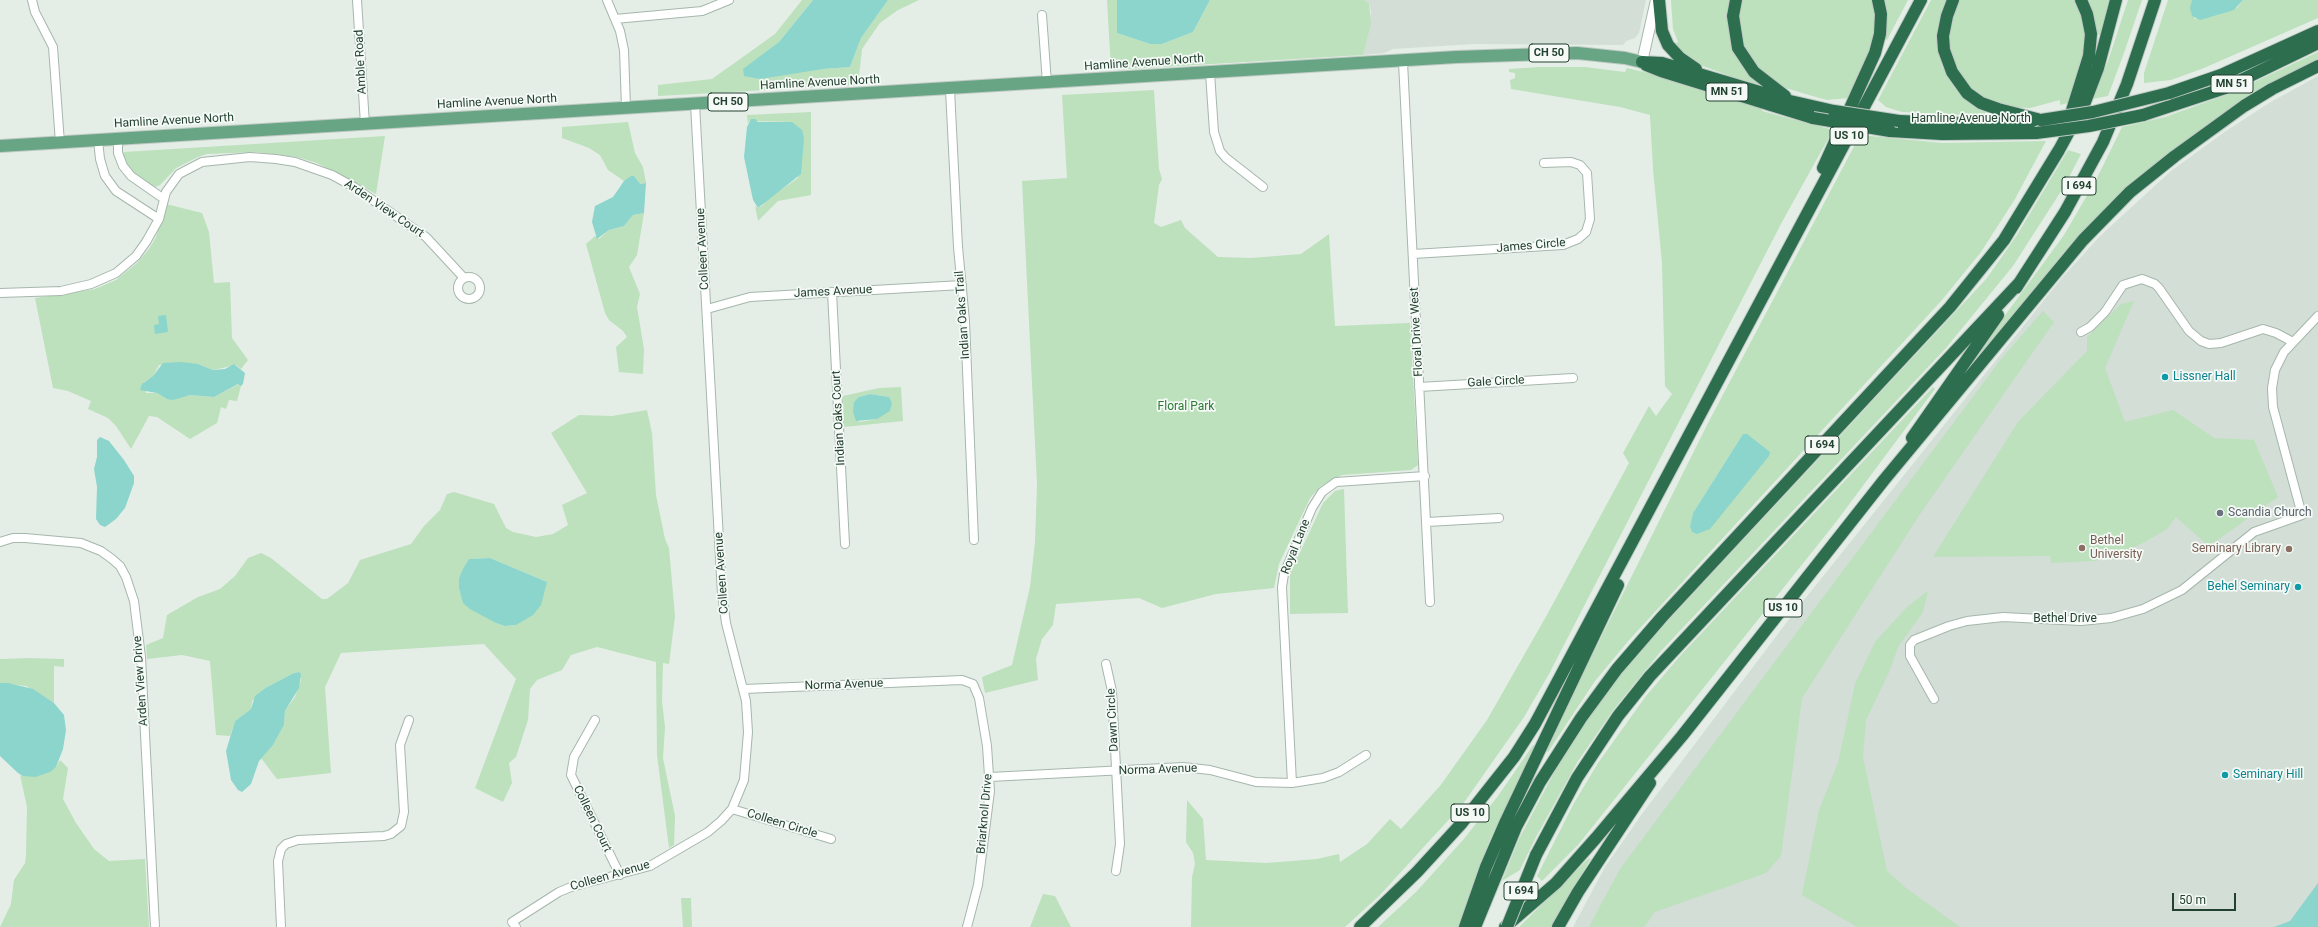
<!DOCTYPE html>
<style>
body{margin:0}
#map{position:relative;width:2318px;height:927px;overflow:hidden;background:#e4eee7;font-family:Roboto,sans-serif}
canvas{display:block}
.scale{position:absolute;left:2172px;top:893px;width:64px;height:18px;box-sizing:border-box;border:2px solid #234130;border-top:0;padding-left:5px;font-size:12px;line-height:14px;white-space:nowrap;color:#234130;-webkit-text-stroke:3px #f5faf6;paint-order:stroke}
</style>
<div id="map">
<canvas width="2318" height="927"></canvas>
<div class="scale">50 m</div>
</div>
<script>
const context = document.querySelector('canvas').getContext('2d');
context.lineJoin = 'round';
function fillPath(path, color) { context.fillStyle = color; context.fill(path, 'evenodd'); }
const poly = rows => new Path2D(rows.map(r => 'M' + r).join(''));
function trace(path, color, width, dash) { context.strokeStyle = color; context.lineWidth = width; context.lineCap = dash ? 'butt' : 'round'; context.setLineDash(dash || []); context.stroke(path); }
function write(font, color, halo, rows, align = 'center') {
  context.font = font + ' Roboto,sans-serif'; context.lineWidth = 3.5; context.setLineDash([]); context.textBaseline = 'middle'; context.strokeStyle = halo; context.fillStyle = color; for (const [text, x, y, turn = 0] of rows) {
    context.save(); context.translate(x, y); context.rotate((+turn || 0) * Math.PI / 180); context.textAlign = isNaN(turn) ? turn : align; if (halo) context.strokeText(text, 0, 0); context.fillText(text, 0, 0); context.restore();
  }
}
const built = poly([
 [1364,0,1646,0,1639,33,1635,38,1626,41,1623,45,1474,44,1393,49,1384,53,1363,55,1371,13,1369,3],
 [2318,76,2318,927,1573,927,1605,867,1642,814,1796,610,2061,279,2100,236,2171,171,2223,133,2269,103]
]);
const green = poly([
 [802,0,813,0,779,42,766,53,823,69,850,67,861,38,888,0,919,0,898,10,880,23,862,49,858,85,658,96,658,85,712,79,775,34],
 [1107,0,1117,0,1117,33,1150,44,1162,44,1193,32,1210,0,1364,0,1369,3,1371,23,1363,55,1111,70],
 [1671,0,1732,0,1729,20,1759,83,1756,86,1690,61,1674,44,1678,42,1673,29],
 [1741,0,1873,0,1876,15,1873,44,1849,98,1827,100,1809,95,1779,86,1758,71,1744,50,1738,22],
 [1882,0,1908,0,1887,40,1884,38],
 [1931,0,1947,0,1940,17,1938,33,1942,67,1986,111,1985,116,1902,112,1886,107,1878,100],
 [1958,0,2076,0,2086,31,2084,58,2068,103,2060,105,2060,100,2030,108,2008,107,1980,97,1962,80,1950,57,1948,26],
 [2086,0,2110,0,2100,35,2095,34],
 [2128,0,2142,0,2124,53,2108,96,2092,99,2108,61],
 [2168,0,2192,0,2191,12,2195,19,2237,8,2243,0,2318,0,2318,18,2204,68,2171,80,2144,83,2144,73],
 [2318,52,2318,61,2217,119,2186,140,2129,186,2063,253,1973,365,1970,363,2064,235,2096,180,2122,127,2165,117,2229,94],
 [1539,67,1585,67,1625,72,1627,68,1652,74,1762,109,1762,111,1833,130,1782,222,1549,674,1524,717,1463,804,1379,896,1345,927,1191,927,1192,877,1195,864,1193,853,1186,842,1187,800,1203,819,1206,860,1266,863,1317,859,1339,854,1340,862,1367,844,1390,819,1401,829,1440,786,1487,720,1548,613,1629,463,1623,453,1649,406,1656,416,1672,394,1665,386,1662,263,1653,169,1650,115,1620,107,1511,89,1510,80,1515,78,1515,73,1509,72,1509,69],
 [1154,90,1159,169,1162,179,1159,185,1154,223,1161,227,1181,220,1185,228,1218,257,1251,258,1301,254,1329,234,1335,326,1410,323,1418,465,1411,470,1342,475,1321,486,1310,498,1279,564,1274,588,1216,594,1162,608,1139,598,1056,604,1053,625,1042,639,1036,659,1038,680,985,693,982,677,1012,665,1030,587,1035,542,1037,484,1022,181,1067,178,1062,95],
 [811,112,811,195,778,201,758,221,755,206,758,208,762,206,768,199,798,178,792,122,749,121,748,124,747,115],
 [628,122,635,153,643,167,646,183,639,184,634,176,624,181,608,170,600,155,589,148,562,138,562,127],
 [1860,135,1942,143,2046,141,2015,199,1981,252,1942,300,1630,639,1595,681,1548,752,1545,750,1707,425],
 [1743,434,1690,526,1693,513],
 [385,136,376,194,317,163,297,157,256,152,207,154,198,157,176,168,160,185,155,187,150,185,132,172,128,167,123,154,124,152],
 [2068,150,2081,154,2065,185,2013,266,1946,348,1662,650,1614,709,1578,761,1536,837,1520,870,1502,881,1519,839,1556,769,1588,719,1619,677,1653,637,1718,567,1987,278,2017,235],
 [166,204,202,213,209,232,214,283,230,282,232,338,248,360,241,369,236,365,213,370,198,364,159,365,153,376,144,382,146,393,157,393,167,399,190,395,214,397,239,384,241,386,237,401,229,400,226,409,221,407,217,423,190,439,157,417,149,416,131,449,116,426,108,418,88,409,91,401,68,391,53,388,35,298,95,289,116,280,137,263,149,249,156,237],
 [644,213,637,255,629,267,640,294,637,307,644,349,643,374,619,372,616,347,627,337,623,331,609,320,605,313,586,244,595,236,599,239,609,230,624,226,633,215],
 [2134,301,2105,368,2125,422,2173,410,2214,438,2254,440,2278,497,2209,546,2176,517,2167,529,2145,542,2117,555,2095,561,2051,563,2050,556,1933,557,2018,422,2087,351,2087,337,2121,304],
 [2043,311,2054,322,1920,514,1802,698,1781,856,1766,873,1655,912,1644,927,1589,927,1620,869,2002,358],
 [901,387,903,421,844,427,843,396,879,388],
 [870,394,889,397,877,419,859,422,859,397],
 [1933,387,1935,389,1836,522,1578,845,1542,881,1537,876,1574,803,1598,763,1646,696,1680,656],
 [647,410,652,433,656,495,665,539,669,548,675,616,669,664,663,663,662,701,665,727,663,758,675,816,674,845,669,848,657,755,656,662,597,647,571,655,562,670,537,680,530,689,528,720,516,757,509,763,512,783,503,802,475,788,516,679,484,644,341,653,325,687,331,773,277,779,261,758,273,745,284,725,285,711,295,697,301,680,299,672,294,673,267,687,252,701,251,709,235,721,230,736,216,735,210,661,182,655,147,659,146,645,163,638,167,615,198,597,220,589,235,576,248,558,261,553,271,558,322,599,327,599,348,583,360,560,411,544,424,526,440,510,447,494,454,492,494,504,506,528,513,532,536,537,553,534,568,525,562,505,587,493,551,433,579,415,612,416],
 [490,558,547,582,516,625,505,626,496,623,459,588,459,578,470,559],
 [1344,489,1348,613,1290,614,1290,574,1323,503,1335,491],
 [1928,591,1923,612,1898,647,1890,670,1866,720,1863,757,1887,871,1906,888,1960,927,1857,927,1802,895,1819,810,1838,763,1855,684,1875,642,1908,606],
 [30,658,64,659,64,667,54,666,54,703,26,686,0,683,0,659],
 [1533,745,1538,747,1491,837,1458,927,1378,927,1416,892,1463,840,1498,796],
 [60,760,68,768,63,799,76,823,94,849,109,861,145,859,149,927,0,927,11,904,14,880,25,863,26,855,27,807,20,775,23,776,56,767],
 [1591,858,1551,927,1519,927,1588,859],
 [1043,894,1055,896,1071,927,1030,927],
 [681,898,691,898,692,927,683,927]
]);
const water = poly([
 [813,0,888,0,861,38,850,67,823,69,760,79,744,76,743,69,779,42],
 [1117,0,1210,0,1193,32,1162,44,1150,44,1117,33],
 [2192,0,2243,0,2234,10,2200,20,2192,16,2190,8],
 [751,119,755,119,758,122,792,122,802,130,804,138,801,174,758,208,753,200,744,157,747,127],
 [631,176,634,176,640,184,646,183,644,213,633,215,624,226,609,230,597,239,592,222,595,206,613,197,624,181],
 [166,315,168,332,155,334,154,325,159,324,158,316],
 [181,362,198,364,213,370,225,369,234,364,245,373,243,384,241,386,238,384,214,397,190,395,173,400,167,399,157,393,140,390,142,384,153,376,163,363],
 [870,394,889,397,892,403,890,411,877,419,856,421,853,412,854,402,859,397],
 [1743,434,1747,434,1770,452,1769,456,1710,529,1697,534,1692,532,1690,526,1693,513],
 [100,437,109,441,124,460,134,476,134,483,125,508,116,519,105,527,100,525,96,519,97,487,94,469,97,457,97,440],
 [490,558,547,582,541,605,533,615,516,625,505,626,496,623,470,609,463,603,459,588,459,578,463,569,469,559],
 [299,672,301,674,299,688,285,711,284,725,273,745,259,761,251,784,242,792,238,790,231,780,226,751,235,721,251,709,255,696,267,687,294,673],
 [0,683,8,683,33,689,54,703,64,715,66,730,63,749,56,767,50,772,35,777,23,776,18,773,0,756],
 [2318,883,2318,927,2274,927,2290,921]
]);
const minor = poly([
 [32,0,35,12,53,47,60,143],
 [357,0,365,124],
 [607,0,620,31,624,50,626,108],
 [1042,15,1047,83],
 [615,19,702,11,729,0],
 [1403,62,1430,602],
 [1210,73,1214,132,1220,151,1226,158,1263,187],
 [950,90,958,247,965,321,974,540],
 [118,139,118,153,123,166,131,176,164,199],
 [98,140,100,159,105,176,116,191,159,219],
 [1413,254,1563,245,1578,239,1586,232,1590,219,1587,173,1580,165,1571,162,1544,163],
 '458 288a11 11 0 1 1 22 0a11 11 0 1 1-22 0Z',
 [832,292,845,544],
 [0,293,61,291,91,284,116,273,136,256,146,242,159,219,166,192,179,174,202,162,250,157,276,159,295,162,332,175,354,187,426,237,464,278],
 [707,309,750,297,962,285],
 [2081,332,2090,327,2105,312,2123,285,2142,279,2155,284,2159,288,2189,331,2201,341,2209,344,2221,343,2263,329,2276,333,2293,342],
 [1419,387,1573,378],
 [1427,522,1499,518],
 [0,542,13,538,25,538,81,543,101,551,112,559,120,566,126,577,134,601,141,657,155,927],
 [1106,664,1112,691,1120,844,1116,871],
 [744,689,962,680,973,684,979,698,987,746,990,791,978,885,967,927],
 [1934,699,1910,656,1910,645,1914,640,1949,626,1967,621,2003,617,2081,621,2111,618,2143,609,2182,590,2254,532,2302,515,2273,407,2272,388,2275,370,2284,352,2318,316],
 [595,720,574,757,571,775,620,875],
 [990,777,1183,767,1210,770,1256,782,1292,783,1323,778,1339,772,1366,755],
 [1292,783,1282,587,1284,574,1312,508,1322,492,1336,482,1425,476],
 [732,809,831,839],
 [281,927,278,861,281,849,286,844,298,840,384,836,391,834,401,826,404,812,400,745,409,720],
 [516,927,512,922,559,892,571,887,650,866,708,832,721,821,732,809,744,780,748,732,746,701,726,623,722,594,695,104]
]);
const tertiary = poly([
 [1642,62,1656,0]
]);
const primary = poly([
 [0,146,1456,57,1577,53,1625,58,1642,62]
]);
const motorway = poly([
 [1659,0,1662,31,1668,45,1680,58,1696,69],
 [1736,0,1733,16,1738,48,1754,72,1785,96],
 [1953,0,1947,16,1943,36,1944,50,1952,72,1967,93,1981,103,1998,109,2041,120],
 [1642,62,1662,63,1790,101,1834,111],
 [1646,65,1661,71,1813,118],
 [2169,93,2221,75,2318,31],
 [2143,115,2225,88,2318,43],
 [2069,120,2089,56,2091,34,2087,14,2081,0],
 [1899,121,1981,124,2033,121],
 [1890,131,1942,134,2036,133],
 [1823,168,1875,53,1880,34,1881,14,1878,0],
 [2016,288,2065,212,2103,142,2127,84,2155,0],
 [1912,438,1998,315],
 [1536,855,1577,778,1618,716,1650,676,2020,282],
 [1360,927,1417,872,1461,824,1514,757,1535,724,1921,0],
 [1465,927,1486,867,1506,821,1618,585],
 [1475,927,1516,827,1540,782,1581,718,1617,669,1662,617,1950,307,2004,240,2059,150,2085,102,2098,68,2116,0],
 [1505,927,1556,883,1596,838,1682,736,1884,480,2083,240,2130,192,2175,156,2244,106,2272,89,2318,66],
 [1558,927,1578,892,1650,783]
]);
const motorwayBridge = poly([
 [1834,111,1899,121],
 [1813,118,1890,131],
 [2041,120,2093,112,2169,93],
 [2036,133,2089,126,2143,115],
 [1507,927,1536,855]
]);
const markers = [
 [2165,377,4,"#0f9aa8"],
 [2220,513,4,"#6b7280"],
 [2082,548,4,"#8d6e63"],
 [2289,549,4,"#8d6e63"],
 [2298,587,4,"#0f9aa8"],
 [2225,775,4,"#0f9aa8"]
];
const shields = [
 [1549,53,40],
 [2232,84,42],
 [1727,92,42],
 [728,102,40],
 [1849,136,38],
 [2079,186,34],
 [1822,445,34],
 [1783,608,38],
 [1470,813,38],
 [1521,891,34]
];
const shieldNames = [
 ["CH 50",1549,53],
 ["MN 51",2232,84],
 ["MN 51",1727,92],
 ["CH 50",728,102],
 ["US 10",1849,136],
 ["I 694",2079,186],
 ["I 694",1822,445],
 ["US 10",1783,608],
 ["US 10",1470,813],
 ["I 694",1521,891]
];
const streetNames = [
 ["Amble Road",361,62,-93],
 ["Hamline Avenue North",1144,63,-4],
 ["Hamline Avenue North",820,83,-3],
 ["Hamline Avenue North",497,102,-3],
 ["Hamline Avenue North",1971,119],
 ["Hamline Avenue North",174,121,-3],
 ["Arden View Court",384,209,34],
 ["James Circle",1531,246,-5],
 ["Colleen Avenue",703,249,-93],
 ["James Avenue",833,292,-3],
 ["Indian Oaks Trail",963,315,-94],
 ["Floral Drive West",1417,332,-93],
 ["Gale Circle",1496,382,-3],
 ["Indian Oaks Court",839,418,-93],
 ["Royal Lane",1296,547,-68],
 ["Colleen Avenue",722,573,-94],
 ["Bethel Drive",2065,619],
 ["Arden View Drive",141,681,-94],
 ["Norma Avenue",844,685,-2],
 ["Dawn Circle",1113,720,-93],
 ["Norma Avenue",1158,770,-2],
 ["Briarknoll Drive",985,814,-85],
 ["Colleen Court",592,819,64],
 ["Colleen Circle",782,824,17],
 ["Colleen Avenue",610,876,-16]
];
const cultureNames = [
 ["Lissner Hall",2173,377],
 ["Behel Seminary",2290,587,"right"],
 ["Seminary Hill",2233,775]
];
const parkNames = [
 ["Floral Park",1186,407]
];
const worshipNames = [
 ["Scandia Church",2228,513]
];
const educationNames = [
 ["Bethel",2090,541],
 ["University",2090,555],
 ["Seminary Library",2281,549,"right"]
];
fillPath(built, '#d2ded6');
fillPath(green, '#bde0bd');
fillPath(water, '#8bd5cc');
trace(minor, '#a6b7ac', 10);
trace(tertiary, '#a6b7ac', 12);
trace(primary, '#c1cac5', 14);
trace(motorway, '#c1cac5', 14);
trace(minor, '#fff', 8);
trace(tertiary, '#fff', 10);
trace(primary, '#68a584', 12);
trace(motorway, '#2d6e4f', 12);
trace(motorwayBridge, '#c1cac5', 14, []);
trace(motorwayBridge, '#2d6e4f', 12);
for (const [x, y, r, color] of markers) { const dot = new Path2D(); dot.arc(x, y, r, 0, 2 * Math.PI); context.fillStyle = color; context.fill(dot); trace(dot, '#f5faf6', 1.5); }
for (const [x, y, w] of shields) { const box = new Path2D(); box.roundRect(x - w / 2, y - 9, w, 18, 3); context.fillStyle = '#f5faf6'; context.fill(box); trace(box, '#234130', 1); }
write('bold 11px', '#234130', null, shieldNames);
write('12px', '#234130', '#f5faf6', streetNames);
write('12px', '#0d838f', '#f5faf6', cultureNames, 'left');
write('12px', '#2b7a34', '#f5faf6', parkNames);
write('12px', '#5b616d', '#f5faf6', worshipNames, 'left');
write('12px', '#785e54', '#f5faf6', educationNames, 'left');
</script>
